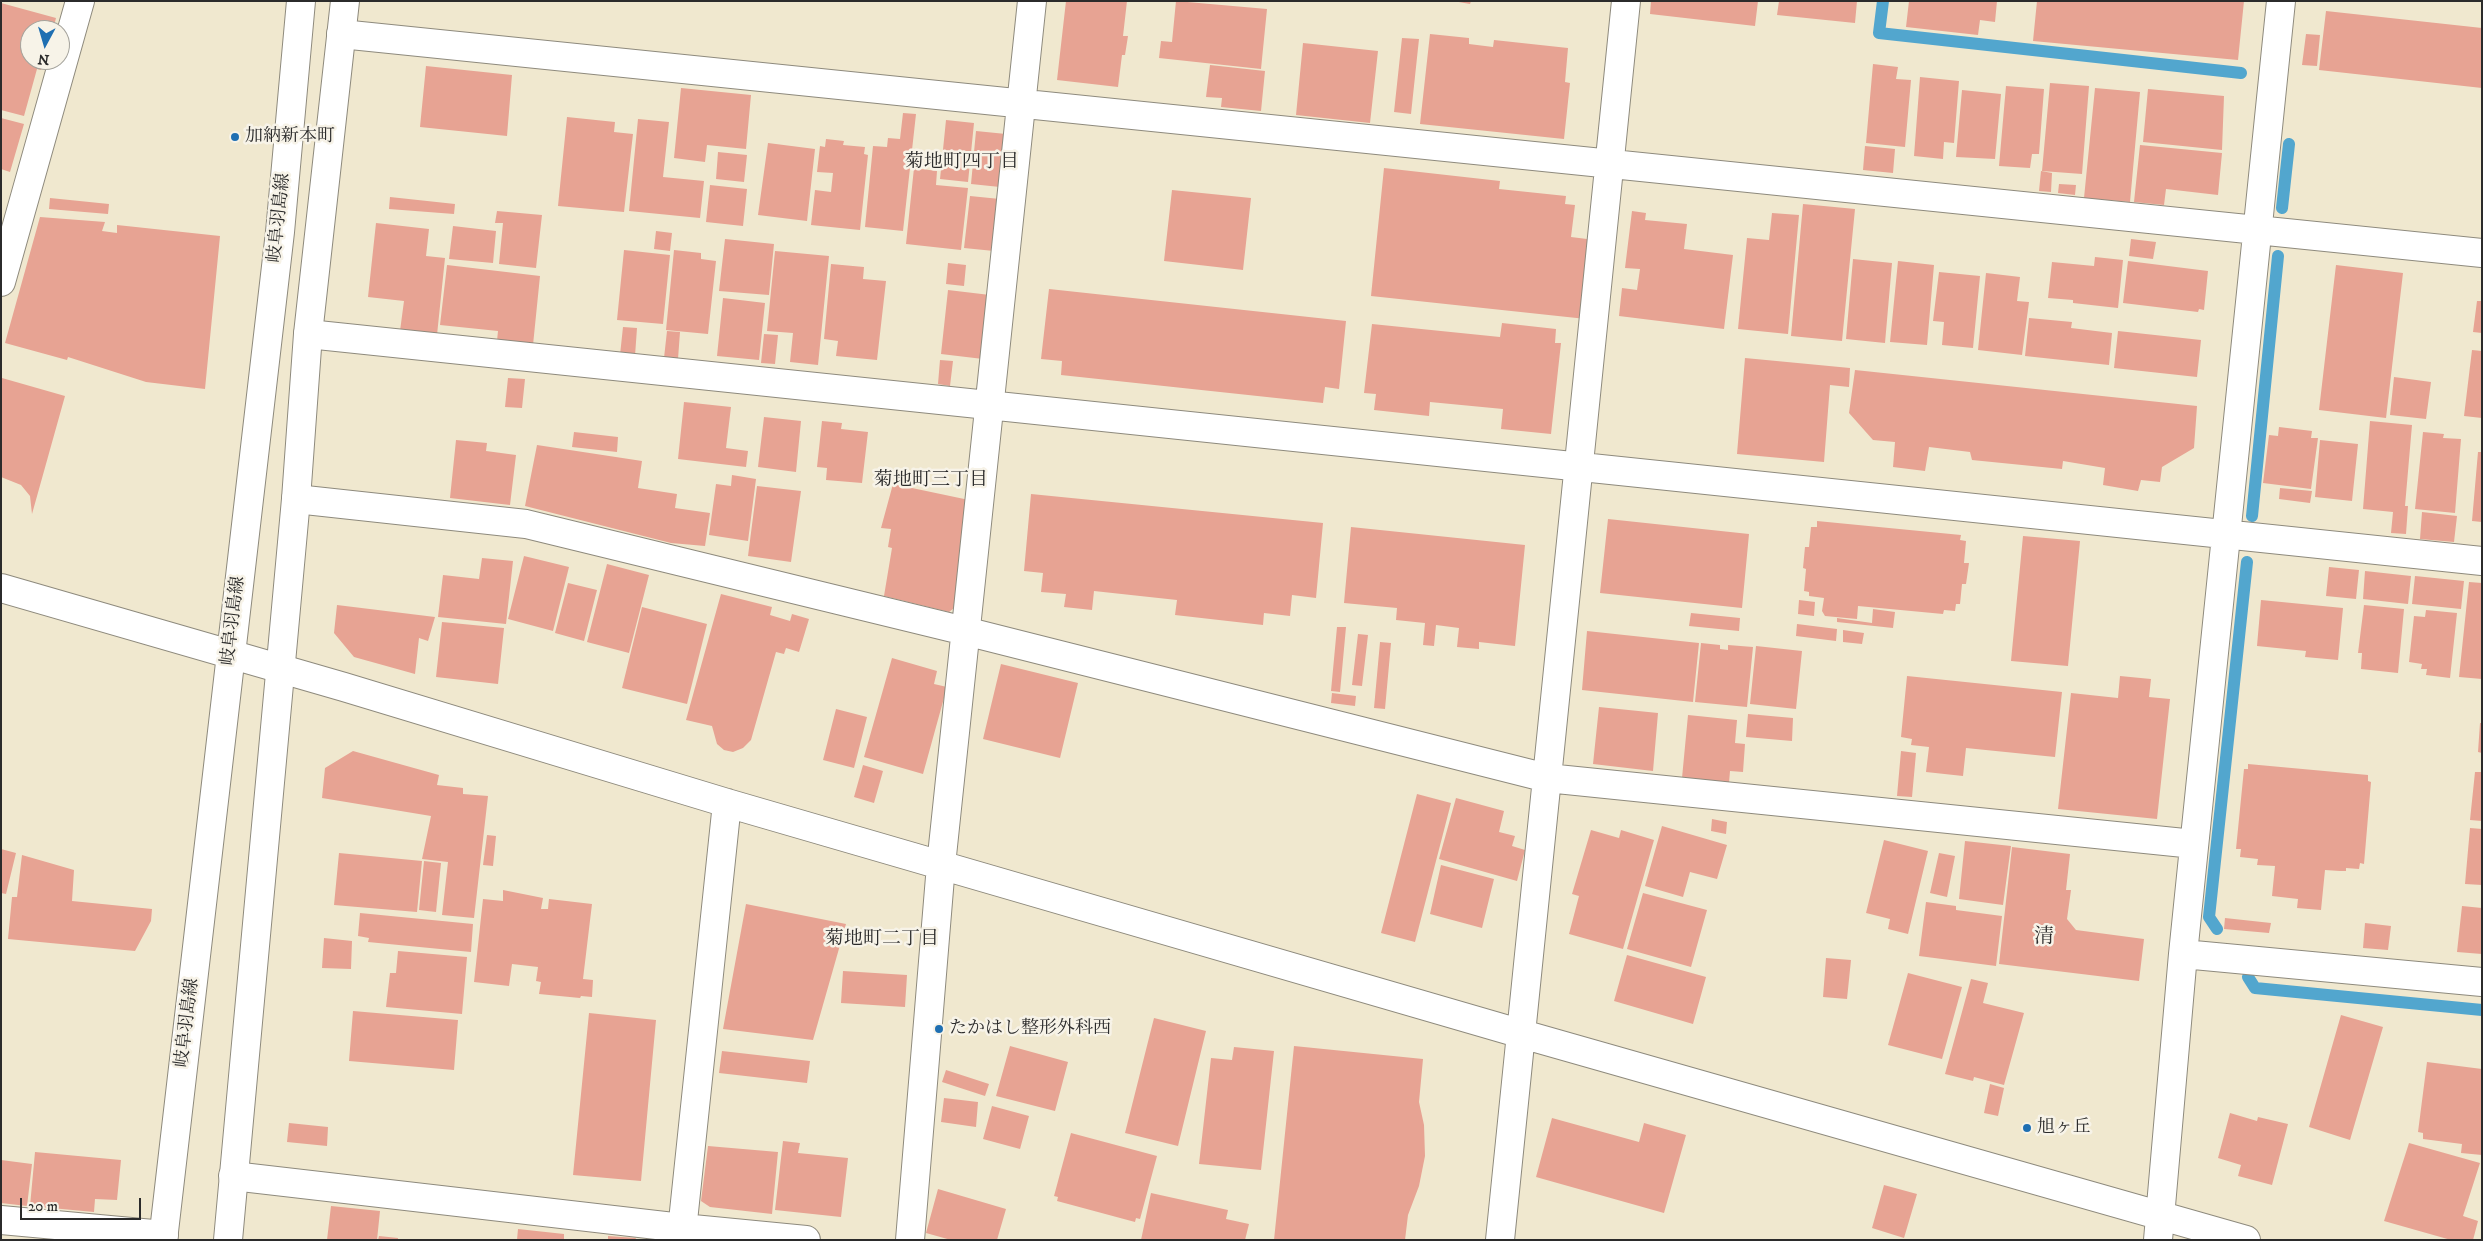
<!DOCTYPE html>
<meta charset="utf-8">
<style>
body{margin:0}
#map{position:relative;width:2483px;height:1241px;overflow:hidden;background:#f0e8cf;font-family:"IM FELL DW Pica",serif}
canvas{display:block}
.frame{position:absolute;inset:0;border:2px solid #2b2b2b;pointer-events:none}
.north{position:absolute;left:20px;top:20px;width:50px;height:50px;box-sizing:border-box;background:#f7f3e8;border:1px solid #a5a39c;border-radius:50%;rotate:186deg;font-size:14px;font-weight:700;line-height:20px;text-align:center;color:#2b2b2b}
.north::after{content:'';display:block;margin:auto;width:18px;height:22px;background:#1f6fb2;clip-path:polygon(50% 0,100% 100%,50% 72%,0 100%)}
.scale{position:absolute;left:20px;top:1198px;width:121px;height:22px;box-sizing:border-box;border:2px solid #2b2b2b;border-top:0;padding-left:6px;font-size:15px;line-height:18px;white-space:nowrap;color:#2b2b2b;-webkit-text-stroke:4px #f7f3e8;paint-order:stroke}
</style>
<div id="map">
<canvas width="2483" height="1241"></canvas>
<div class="frame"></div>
<div class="north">N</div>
<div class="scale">20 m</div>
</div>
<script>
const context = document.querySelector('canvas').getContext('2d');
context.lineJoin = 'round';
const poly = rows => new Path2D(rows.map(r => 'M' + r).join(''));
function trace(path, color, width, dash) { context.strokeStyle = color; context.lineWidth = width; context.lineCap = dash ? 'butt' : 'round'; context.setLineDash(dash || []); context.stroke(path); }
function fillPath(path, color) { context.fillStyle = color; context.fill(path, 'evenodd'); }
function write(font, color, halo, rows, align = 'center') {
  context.font = font + ' "IM FELL DW Pica","Noto Serif JP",serif'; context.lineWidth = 5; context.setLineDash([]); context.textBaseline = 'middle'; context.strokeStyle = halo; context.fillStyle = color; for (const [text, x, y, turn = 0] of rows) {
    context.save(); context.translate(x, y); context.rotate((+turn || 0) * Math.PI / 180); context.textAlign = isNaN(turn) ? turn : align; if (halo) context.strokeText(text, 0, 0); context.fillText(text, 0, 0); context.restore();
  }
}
const stream = poly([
 [1883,1,1879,33,2241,73],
 [2282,208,2289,144],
 [2252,516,2278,256],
 [2217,929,2209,917,2247,562],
 [2248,977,2255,988,2482,1010]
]);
const building = poly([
 [1066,1,1127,1,1123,36,1128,36,1125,55,1122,55,1118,87,1057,80],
 [1176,1,1267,9,1261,69,1159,58,1161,41,1172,42],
 [1453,1,1471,1,1470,4],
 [1651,1,1758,1,1755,26,1650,14],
 [1779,1,1857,1,1855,23,1777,15],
 [1909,1,1997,1,1995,22,1980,20,1978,35,1906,27],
 [2037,1,2244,1,2238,60,2033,41],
 [1,3,56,18,53,30,30,30,30,60,44,60,41,70,37,69,24,116,1,110],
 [2326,11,2482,28,2482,88,2319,70],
 [1430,34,1469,38,1469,44,1493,47,1494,40,1568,48,1565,82,1570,83,1564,139,1420,124],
 [2306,34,2320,35,2317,66,2302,65],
 [1402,38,1419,39,1411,114,1394,112],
 [1303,43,1378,51,1370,123,1296,115],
 [1873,64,1898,67,1896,79,1911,80,1905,147,1866,143],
 [1210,65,1265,71,1261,111,1221,107,1222,98,1206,97],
 [426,66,512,75,507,136,420,127],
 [1920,77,1959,81,1954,143,1944,142,1943,159,1914,156],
 [2050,83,2089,86,2082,174,2042,171],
 [2006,86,2044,89,2039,154,2032,154,2030,168,1999,166],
 [681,88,751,95,746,149,707,145,705,162,674,158],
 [2095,88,2140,92,2130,202,2084,198],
 [2148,89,2224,96,2222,150,2143,142],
 [1962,90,2001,94,1995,159,1956,157],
 [903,113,916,114,903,231,865,227,873,146,887,147,888,138,900,139],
 [567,117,615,122,614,132,633,134,624,212,558,206],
 [1,118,24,124,10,172,1,169],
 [638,119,669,122,663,177,704,181,700,218,629,211],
 [946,120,974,123,968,182,940,179],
 [976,131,1006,134,1000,187,971,184],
 [826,139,844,141,843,145,865,147,864,154,868,155,860,230,811,225,815,190,831,192,833,173,817,172,820,146,825,147],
 [768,143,815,149,807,221,758,215],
 [2140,145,2222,153,2218,195,2166,189,2164,205,2134,202],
 [1865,146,1895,149,1893,173,1863,170],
 [718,152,747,155,744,182,716,179],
 [914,168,937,171,936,185,968,188,961,250,906,244],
 [1384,168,1500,181,1499,189,1566,196,1565,204,1575,205,1571,237,1595,240,1586,319,1371,296],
 [2041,171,2052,173,2051,192,2039,191],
 [2059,184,2076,185,2075,195,2058,193],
 [710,185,747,189,743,226,706,222],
 [1172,190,1251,198,1243,270,1164,261],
 [970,196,1000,199,994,251,964,248],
 [390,197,455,204,454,214,389,209],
 [50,198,109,204,108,214,49,209],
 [1803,204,1855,209,1842,341,1791,336],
 [497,211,542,215,536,268,499,264,503,223,495,223],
 [1632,211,1646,213,1645,220,1687,224,1684,249,1733,255,1724,329,1619,316,1622,288,1637,290,1640,269,1625,268],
 [1772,213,1799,215,1788,334,1738,329,1747,238,1769,240],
 [40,217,105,222,102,231,117,233,117,225,220,236,205,389,146,382,68,357,67,360,5,343],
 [376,223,429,229,426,256,445,258,437,335,400,331,404,301,368,297],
 [453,226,496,231,493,263,449,259],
 [656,231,672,233,670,251,654,249],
 [725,239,774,244,769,295,719,291],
 [2131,239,2156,242,2153,259,2129,256],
 [624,250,670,255,663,324,617,320],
 [674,250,701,253,701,259,716,261,708,334,666,330],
 [775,251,829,256,818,365,790,362,793,333,767,331],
 [2095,257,2123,260,2118,308,2073,303,2073,300,2048,298,2052,262,2094,266],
 [1853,259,1892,263,1885,343,1846,339],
 [1898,261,1934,265,1927,345,1890,342],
 [2128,261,2208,271,2204,310,2199,309,2198,312,2123,303],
 [948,263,966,265,964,286,946,284],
 [831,264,864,267,863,279,886,281,877,360,836,356,838,341,824,339],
 [447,265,540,276,533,345,497,341,498,331,440,325],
 [2336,265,2403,273,2386,418,2319,410],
 [1939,272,1980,276,1973,348,1942,345,1944,322,1933,321],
 [1986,273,2020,277,2017,301,2029,302,2022,355,1978,350],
 [1049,289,1346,321,1339,389,1325,387,1323,403,1061,375,1062,361,1041,359],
 [948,290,990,295,983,359,941,354],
 [723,298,765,303,759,360,717,356],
 [2477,301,2482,301,2482,333,2473,332],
 [2029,318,2072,322,2071,328,2112,333,2109,365,2025,356],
 [1502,323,1556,329,1555,343,1561,343,1551,434,1501,429,1503,409,1430,402,1429,416,1374,410,1376,394,1364,393,1372,324,1500,337],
 [623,327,637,328,635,356,620,355],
 [667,331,680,332,678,359,664,358],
 [2118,331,2201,340,2197,377,2114,368],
 [764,334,778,335,775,364,761,363],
 [2472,350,2482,351,2482,418,2464,416],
 [1745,358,1850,368,1849,387,1830,385,1824,462,1737,454],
 [940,360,953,361,950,386,938,384],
 [1855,370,2197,406,2194,448,2162,467,2160,482,2141,480,2138,491,2103,485,2105,468,2063,461,2062,469,1972,460,1970,452,1929,447,1925,471,1893,467,1895,442,1873,440,1849,413],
 [2394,377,2431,382,2426,419,2390,415],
 [2,378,65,396,32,514,30,496,21,485,1,477],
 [508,378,525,379,522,408,505,407],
 [684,402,731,407,726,448,748,451,746,467,678,459],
 [764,417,801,421,796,472,758,467],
 [822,421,842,423,841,429,868,432,862,483,826,480,827,468,817,467],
 [2370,421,2412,425,2405,506,2408,506,2406,534,2391,533,2393,512,2363,509],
 [2279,427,2312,431,2311,438,2318,438,2311,489,2263,483,2269,435,2278,436],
 [574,432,618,437,617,452,572,447],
 [2423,432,2444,434,2443,438,2461,439,2455,513,2415,509],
 [456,440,487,443,486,451,516,455,510,505,450,498],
 [2320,440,2358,444,2352,501,2315,497],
 [537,445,642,461,638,488,677,494,675,508,710,513,705,546,671,543,525,506],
 [2478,452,2482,452,2482,522,2472,521],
 [732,475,756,479,748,541,709,535,716,484,731,486],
 [893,484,969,500,958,605,949,612,884,596,892,548,888,547,891,529,881,528],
 [757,486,801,491,791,562,748,556],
 [2280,488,2312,491,2310,503,2279,499],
 [1031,494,1323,523,1316,598,1292,595,1290,616,1264,613,1263,625,1175,615,1177,600,1094,591,1092,610,1064,607,1066,594,1041,592,1043,573,1024,571],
 [2422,512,2457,516,2454,542,2420,539],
 [1608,519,1749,534,1742,608,1600,593],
 [1817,521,1961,535,1960,540,1966,541,1964,563,1969,563,1966,584,1962,584,1960,604,1956,604,1955,611,1944,610,1943,614,1858,606,1857,619,1825,616,1822,611,1824,598,1809,596,1809,592,1804,591,1806,569,1803,568,1805,547,1809,547,1811,527,1817,527],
 [1351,527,1525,545,1515,646,1479,642,1479,649,1457,647,1459,628,1436,625,1434,646,1423,645,1425,623,1396,620,1397,608,1344,603],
 [2023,536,2080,541,2068,666,2011,661],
 [524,556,569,567,553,631,508,619],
 [482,558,513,561,506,624,438,617,443,575,479,579],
 [607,564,649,575,629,653,587,642],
 [2329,567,2359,570,2356,599,2326,596],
 [2365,571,2411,576,2408,604,2363,599],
 [2415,576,2464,581,2461,609,2412,604],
 [2469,582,2482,583,2482,679,2459,677],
 [568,583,597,590,584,641,555,633],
 [721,594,772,607,770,615,790,621,792,614,809,619,799,652,786,648,784,654,776,652,751,740,743,748,733,752,724,750,717,744,712,726,686,720],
 [1799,600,1815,602,1814,616,1798,614],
 [2261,600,2343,608,2338,660,2305,657,2306,651,2257,646],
 [337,605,435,617,428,641,419,638,415,674,354,657,334,633],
 [2364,605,2404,609,2398,673,2361,669,2362,653,2358,653],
 [642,607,707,624,687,704,622,688],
 [1873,609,1895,612,1893,628,1837,622,1837,618,1872,623],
 [2426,610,2457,613,2450,678,2426,675,2427,669,2421,669,2422,664,2409,662,2414,616,2425,617],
 [1691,613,1740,618,1739,631,1689,626],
 [442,622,504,628,498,684,436,677],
 [1797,624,1837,629,1836,641,1796,636],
 [1337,627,1346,627,1340,692,1331,691],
 [1843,630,1864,633,1862,644,1843,642],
 [1587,631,1699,643,1693,702,1582,690],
 [1358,634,1368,635,1362,686,1352,685],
 [1380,642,1391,643,1385,709,1374,708],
 [1701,643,1720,645,1720,649,1728,650,1728,645,1753,647,1747,707,1695,702],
 [1756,646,1802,651,1796,709,1750,704],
 [892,658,937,671,934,684,947,687,923,774,864,757],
 [1001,664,1078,683,1060,758,983,739],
 [1907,676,2062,692,2055,757,1966,748,1963,776,1926,772,1929,747,1911,745,1912,739,1901,737],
 [2120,676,2151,679,2149,697,2170,699,2157,819,2058,809,2071,693,2118,698],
 [1332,693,1356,696,1355,706,1331,703],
 [1599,707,1658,713,1653,771,1593,764],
 [836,709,867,717,854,768,823,760],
 [1748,714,1793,718,1792,741,1746,737],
 [1688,715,1737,720,1735,743,1745,744,1743,772,1730,771,1729,783,1682,778],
 [2480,723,2482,723,2482,753,2478,752],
 [353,751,439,775,437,785,463,788,463,794,488,796,474,918,442,915,448,862,422,859,431,816,322,798,325,768],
 [1901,751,1916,753,1912,797,1897,796],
 [2248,764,2368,775,2368,781,2371,782,2364,864,2360,863,2359,869,2346,868,2346,871,2340,871,2325,870,2321,910,2297,908,2298,899,2272,896,2275,866,2257,865,2258,859,2240,857,2241,849,2236,849,2244,769,2248,769],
 [863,765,883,771,874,803,854,797],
 [2475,772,2482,772,2482,821,2470,820],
 [1417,794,1451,803,1415,942,1381,933],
 [1456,798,1504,811,1499,832,1515,836,1512,846,1525,850,1517,881,1439,859],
 [1712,819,1727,822,1726,834,1711,831],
 [1662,826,1727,845,1717,879,1690,872,1683,897,1645,886],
 [2470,828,2482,829,2482,885,2465,884],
 [1591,830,1619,838,1621,830,1654,840,1623,949,1569,934,1579,896,1572,894],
 [487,835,496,836,493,866,483,865],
 [1884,840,1928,851,1908,934,1888,929,1890,919,1866,913],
 [1965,841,2011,846,2003,905,1959,899],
 [2012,847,2070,854,2066,890,2071,890,2067,919,2076,930,2144,939,2139,981,1999,964],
 [1,849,16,853,6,894,1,893],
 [339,853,422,861,417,912,334,905],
 [1939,853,1955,856,1947,897,1930,893],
 [22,855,74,870,72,901,152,909,151,921,135,951,8,939,12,897,17,897],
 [424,861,441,863,436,912,419,910],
 [1441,865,1494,879,1482,928,1430,914],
 [503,890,543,898,541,909,548,909,549,899,592,904,583,979,593,980,592,997,581,996,580,998,539,994,541,982,536,981,538,967,512,964,509,986,474,982,483,899,503,901],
 [1643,893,1707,910,1691,967,1627,949],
 [1926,902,1956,906,1956,910,2002,916,1996,966,1919,956],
 [746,904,846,924,813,1040,723,1029],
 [2462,906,2482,908,2482,954,2457,952],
 [360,913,473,924,471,952,368,942,369,938,358,936],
 [2225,918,2271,923,2269,933,2224,929],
 [2365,923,2391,926,2388,950,2363,948],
 [324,938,352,941,351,969,322,968],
 [398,951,467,957,462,1014,386,1007,390,973,396,973],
 [1627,955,1706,977,1693,1024,1614,1001],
 [1826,958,1851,960,1847,999,1823,997],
 [843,971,907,975,905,1007,841,1003],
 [1908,973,1962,987,1942,1059,1888,1045],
 [1971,979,1988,983,1983,1003,2024,1013,2004,1085,1974,1077,1973,1081,1945,1074],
 [353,1011,458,1020,454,1070,349,1061],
 [589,1013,656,1020,641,1181,573,1175],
 [2341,1015,2383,1027,2350,1140,2309,1127],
 [1154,1018,1206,1031,1178,1146,1125,1133],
 [1010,1046,1068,1062,1055,1111,996,1096],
 [1294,1046,1423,1059,1419,1102,1424,1125,1425,1156,1419,1186,1408,1215,1405,1240,1274,1240],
 [1234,1047,1274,1051,1261,1170,1199,1164,1211,1058,1232,1060],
 [722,1051,810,1061,807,1083,719,1073],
 [2427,1062,2482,1069,2482,1155,2461,1153,2462,1144,2423,1139,2423,1133,2418,1132],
 [946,1070,989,1084,985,1096,942,1082],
 [1990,1084,2004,1088,1998,1116,1984,1113],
 [944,1098,978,1102,976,1127,941,1122],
 [992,1106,1029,1116,1020,1149,983,1139],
 [2230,1113,2257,1121,2258,1117,2288,1124,2272,1185,2238,1176,2241,1165,2218,1158],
 [1552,1118,1639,1142,1644,1123,1686,1135,1664,1213,1536,1177],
 [289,1123,328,1127,327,1146,287,1142],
 [1071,1133,1157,1156,1140,1219,1136,1218,1135,1222,1057,1201,1058,1197,1054,1196],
 [783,1141,800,1143,798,1153,848,1158,841,1217,775,1210],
 [2409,1143,2480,1163,2463,1216,2478,1221,2473,1240,2451,1240,2384,1221],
 [708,1146,778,1152,772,1214,710,1207,701,1201],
 [35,1152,121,1160,117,1200,95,1199,94,1212,30,1206],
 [1,1160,32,1164,27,1206,1,1203],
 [1884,1185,1917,1194,1904,1238,1872,1228],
 [938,1189,1006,1209,997,1240,951,1240,926,1233],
 [1151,1193,1228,1210,1226,1219,1249,1224,1245,1240,1141,1240],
 [331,1206,380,1211,377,1240,327,1240],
 [518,1229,564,1234,564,1240,517,1240],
 [379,1236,398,1238,398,1240,378,1240],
 [608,1236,636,1238,635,1240,608,1240]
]);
const minor = poly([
 [341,34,2482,253],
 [1,282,80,1],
 [308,334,2482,561],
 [296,499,526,524,965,631,1547,778,2194,844],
 [1,588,344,687,727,803,1522,1034,2246,1240],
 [2183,954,2482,982],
 [233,1176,682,1228,806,1240],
 [1,1220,164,1235],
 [681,1240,727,803],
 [910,1240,941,865,1032,1],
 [1500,1240,1626,1],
 [2158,1240,2183,954,2281,1]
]);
const major = poly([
 [163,1240,280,232,301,1],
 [228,1240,296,499,308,334,345,1]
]);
const markers = [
 [235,137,5,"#1f6fb2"],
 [939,1029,5,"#1f6fb2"],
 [2027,1128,5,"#1f6fb2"]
];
const poiNames = [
 ["加納新本町",245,137],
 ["たかはし整形外科西",949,1029],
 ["旭ヶ丘",2037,1128]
];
const streetNames = [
 ["岐阜羽島線",280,218,-84],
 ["岐阜羽島線",234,621,-83],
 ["岐阜羽島線",188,1023,-83]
];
const neighbourhoodNames = [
 ["菊地町四丁目",962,163],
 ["菊地町三丁目",931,481],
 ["菊地町二丁目",882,940]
];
const quarterNames = [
 ["清",2044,938]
];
trace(stream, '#52a6ce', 12);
fillPath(building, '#e7a393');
trace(minor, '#8e8a7d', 30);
trace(major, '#8e8a7d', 30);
trace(minor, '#fff', 28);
trace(major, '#fff', 28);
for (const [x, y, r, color] of markers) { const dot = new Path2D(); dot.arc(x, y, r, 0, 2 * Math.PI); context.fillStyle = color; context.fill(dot); trace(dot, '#f7f3e8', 2); }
write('18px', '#2b2b2b', '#f7f3e8', poiNames, 'left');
write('18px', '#2b2b2b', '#f7f3e8', streetNames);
write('19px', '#2b2b2b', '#f7f3e8', neighbourhoodNames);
write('20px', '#2b2b2b', '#f7f3e8', quarterNames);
</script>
